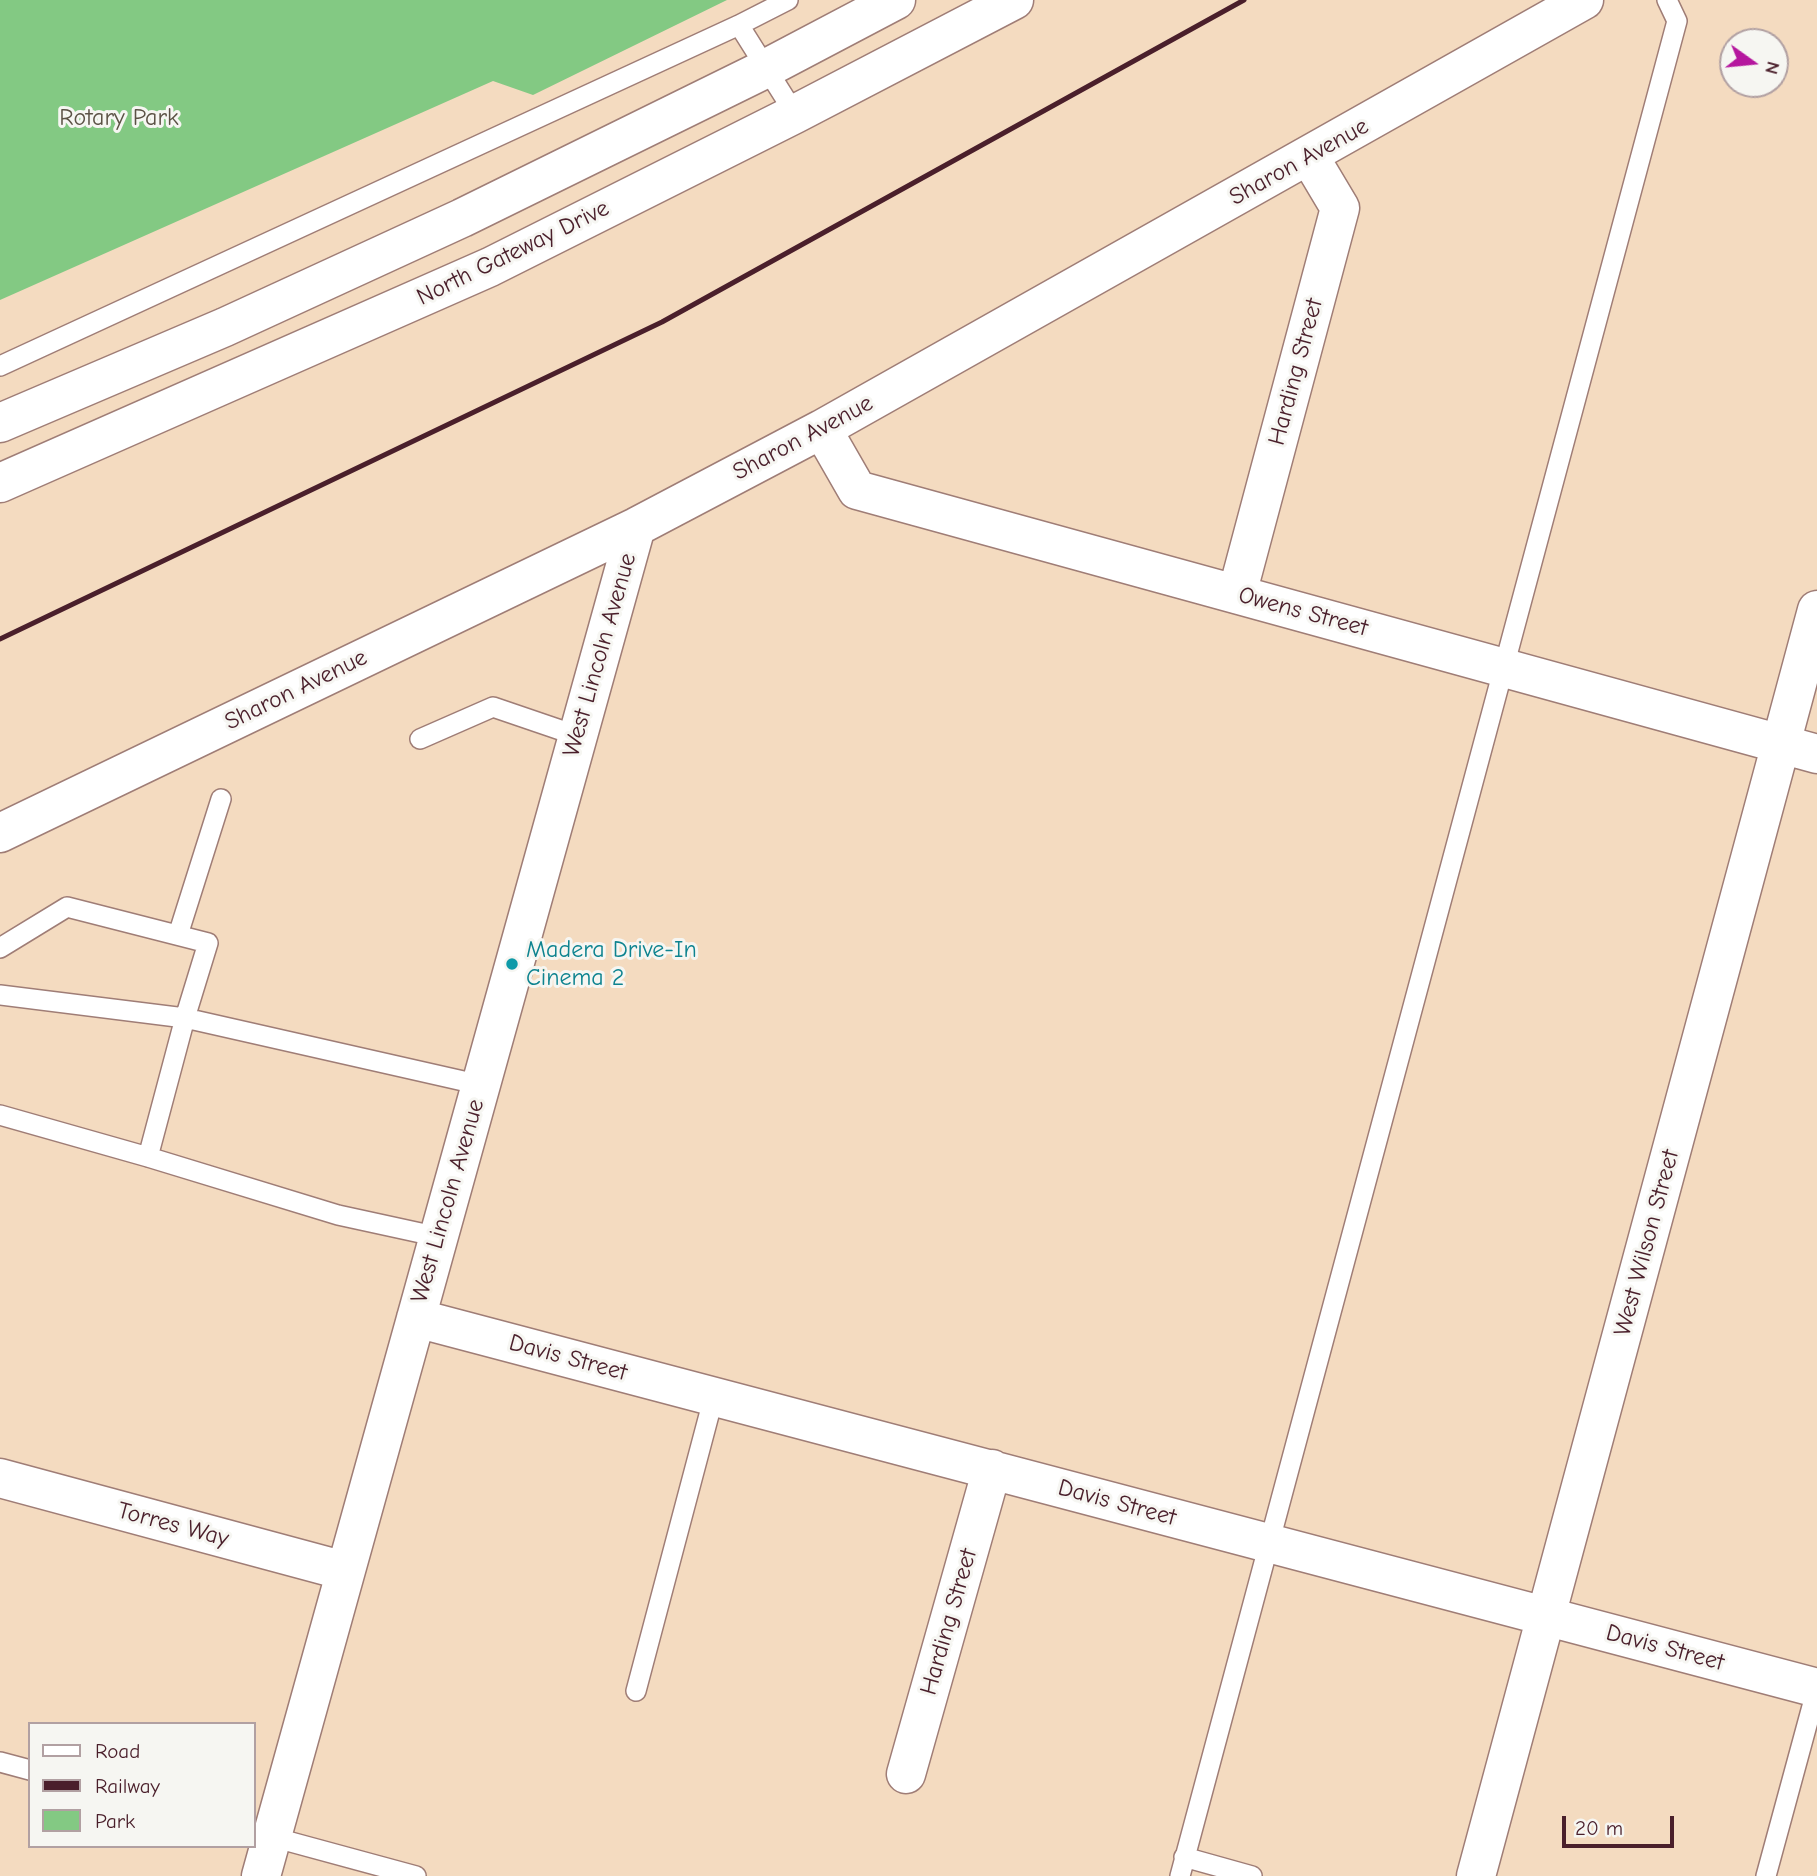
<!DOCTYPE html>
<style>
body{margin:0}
#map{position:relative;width:1817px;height:1876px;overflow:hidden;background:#f4dbc0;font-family:"Comic Neue",sans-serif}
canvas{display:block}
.legend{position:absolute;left:28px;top:1722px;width:228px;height:126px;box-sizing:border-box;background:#f6f6f2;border:2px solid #b1a0a2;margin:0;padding:9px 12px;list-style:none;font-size:21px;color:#4a1f2b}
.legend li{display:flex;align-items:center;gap:14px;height:35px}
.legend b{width:35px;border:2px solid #b1a0a2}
.north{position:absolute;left:1719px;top:28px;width:70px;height:70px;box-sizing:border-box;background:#f6f6f2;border:2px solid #b1a0a2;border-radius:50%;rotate:105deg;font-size:19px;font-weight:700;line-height:28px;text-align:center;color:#4a1f2b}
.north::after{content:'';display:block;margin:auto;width:24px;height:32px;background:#b5179e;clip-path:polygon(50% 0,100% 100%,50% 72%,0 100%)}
.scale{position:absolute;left:1562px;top:1816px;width:112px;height:32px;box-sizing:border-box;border:4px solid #4a1f2b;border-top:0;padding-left:9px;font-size:21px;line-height:24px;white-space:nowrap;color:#4a1f2b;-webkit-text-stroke:5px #f6f6f2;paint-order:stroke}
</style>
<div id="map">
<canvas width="1817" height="1876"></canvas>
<ul class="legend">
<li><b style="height:9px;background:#fff"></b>Road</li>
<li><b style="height:9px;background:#4a1f2b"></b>Railway</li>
<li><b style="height:19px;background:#83c983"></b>Park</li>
</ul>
<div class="north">N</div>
<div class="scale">20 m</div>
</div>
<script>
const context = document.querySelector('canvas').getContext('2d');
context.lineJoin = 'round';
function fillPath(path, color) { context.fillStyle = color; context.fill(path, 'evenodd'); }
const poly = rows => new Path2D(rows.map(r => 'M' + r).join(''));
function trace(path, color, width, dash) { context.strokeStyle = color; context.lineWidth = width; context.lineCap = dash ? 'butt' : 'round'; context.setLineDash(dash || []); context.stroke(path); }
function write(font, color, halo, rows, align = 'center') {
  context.font = font + ' "Comic Neue",sans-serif'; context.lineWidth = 6; context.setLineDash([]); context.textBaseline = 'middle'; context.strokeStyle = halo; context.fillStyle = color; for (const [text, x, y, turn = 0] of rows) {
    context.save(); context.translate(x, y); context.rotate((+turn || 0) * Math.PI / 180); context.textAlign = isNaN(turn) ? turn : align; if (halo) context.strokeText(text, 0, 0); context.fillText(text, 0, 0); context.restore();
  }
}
const green = poly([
 [0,0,727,0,533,95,493,81,0,300]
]);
const lane = poly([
 [739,25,795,114],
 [0,366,739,25,788,0],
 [420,739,493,707,578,736],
 [178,935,221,799],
 [0,948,67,907,208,943,185,1018,0,995],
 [0,1115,148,1157,338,1215,439,1237],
 [148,1157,185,1018,481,1085],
 [636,1691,714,1396],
 [0,1762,30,1770],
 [265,1835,416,1876],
 [1184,1857,1252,1876],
 [1180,1876,1677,21,1667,0],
 [1766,1876,1817,1688]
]);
const street = poly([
 [822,429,857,490,1817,754],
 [1237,594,1340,208,1309,156],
 [0,833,636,527,822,429,1584,0],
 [416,1318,1817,1688],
 [0,1478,345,1571],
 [906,1774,992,1469],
 [261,1876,636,527],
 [1476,1876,1817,610]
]);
const secondary = poly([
 [0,423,225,327,462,218,765,69,896,0],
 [0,483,490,267,795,114,1014,0]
]);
const rail = poly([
 [0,639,662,322,1244,0]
]);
const markers = [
 [512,964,7,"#0f9aa8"]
];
const parkNames = [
 ["Rotary Park",119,118]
];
const streetNames = [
 ["Sharon Avenue",1299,162,-29],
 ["North Gateway Drive",513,253,-26],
 ["Harding Street",1296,372,-75],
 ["Sharon Avenue",803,438,-28],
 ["Owens Street",1303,612,15],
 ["West Lincoln Avenue",600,655,-74],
 ["Sharon Avenue",296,690,-26],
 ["West Lincoln Avenue",448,1201,-74],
 ["West Wilson Street",1647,1243,-75],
 ["Davis Street",568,1358,15],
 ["Davis Street",1117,1503,15],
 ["Torres Way",173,1525,15],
 ["Harding Street",949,1622,-74],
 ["Davis Street",1665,1648,15]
];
const cultureNames = [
 ["Madera Drive-In",526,950],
 ["Cinema 2",526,978]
];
fillPath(green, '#83c983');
trace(lane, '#9f7d76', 22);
trace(street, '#9f7d76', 41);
trace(secondary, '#9f7d76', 41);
trace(lane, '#fff', 19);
trace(street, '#fff', 38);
trace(secondary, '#fff', 38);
trace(rail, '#4a1f2b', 5);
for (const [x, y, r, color] of markers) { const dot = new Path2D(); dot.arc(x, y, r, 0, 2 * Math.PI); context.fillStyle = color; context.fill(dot); trace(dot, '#f6f6f2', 2.5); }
write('24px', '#5b5245', '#f6f6f2', parkNames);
write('24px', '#4a1f2b', '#f6f6f2', streetNames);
write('24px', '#0d838f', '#f6f6f2', cultureNames, 'left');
</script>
